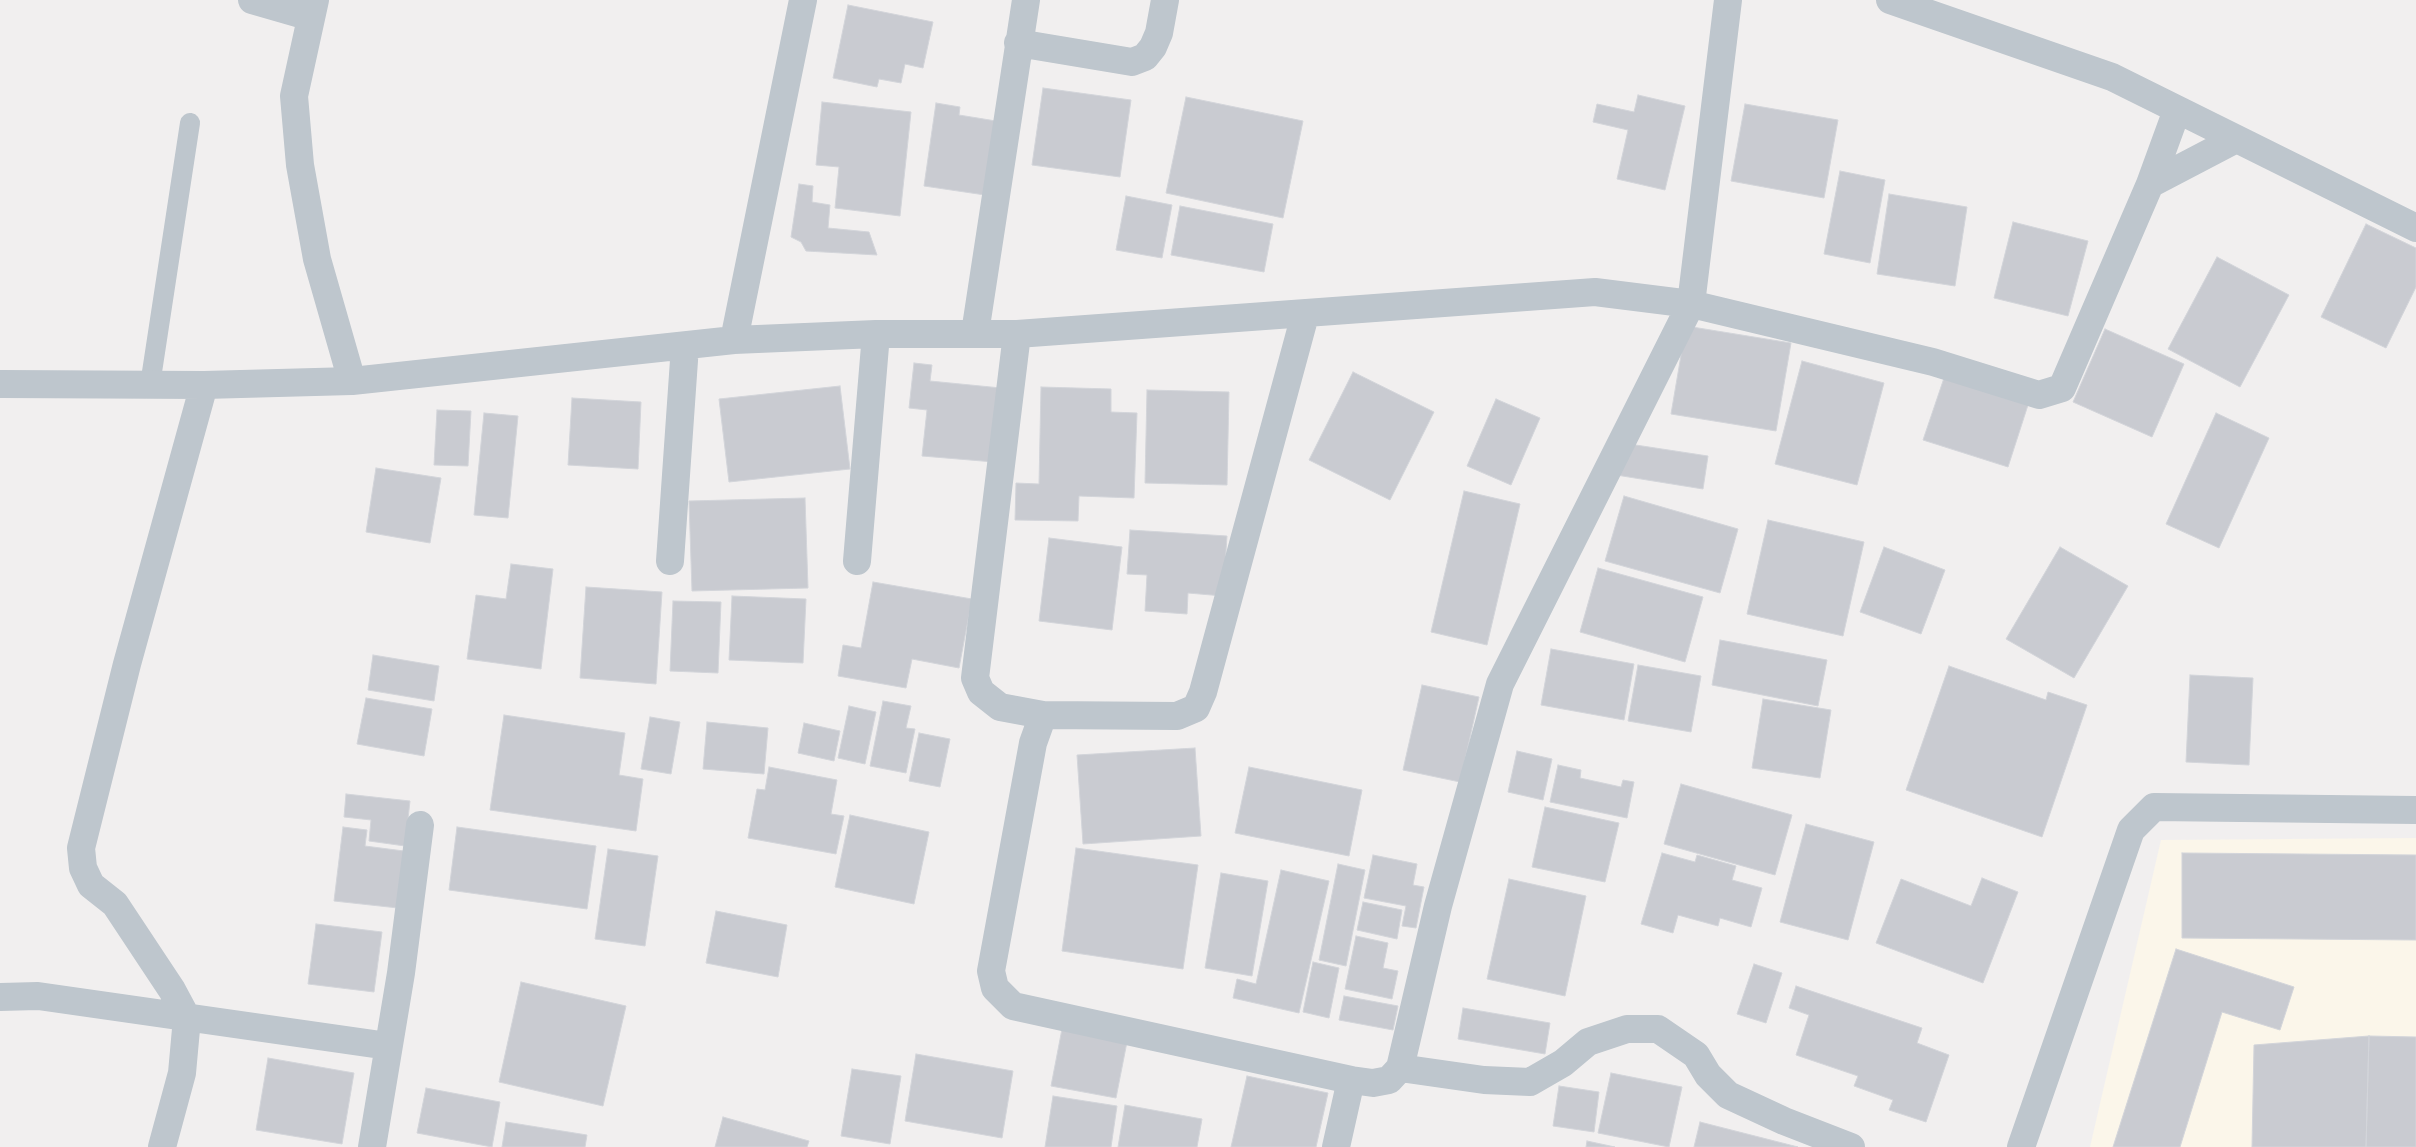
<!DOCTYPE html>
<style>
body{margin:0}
canvas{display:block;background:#f1efef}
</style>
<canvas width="2416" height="1147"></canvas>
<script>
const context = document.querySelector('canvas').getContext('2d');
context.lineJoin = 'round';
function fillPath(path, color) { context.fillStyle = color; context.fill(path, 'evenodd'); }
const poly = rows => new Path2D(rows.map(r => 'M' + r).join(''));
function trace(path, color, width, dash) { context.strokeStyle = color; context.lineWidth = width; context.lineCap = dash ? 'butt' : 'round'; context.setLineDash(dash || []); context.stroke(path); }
const commercial = poly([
 [2416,838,2416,1147,2090,1147,2161,840]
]);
const building = poly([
 [848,5,933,22,923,68,905,64,901,83,879,79,877,87,833,78,848,5],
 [1043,88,1131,100,1120,177,1032,165,1043,88],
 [1638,95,1685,106,1665,190,1617,179,1628,130,1593,122,1597,104,1634,112,1638,95],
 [1186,97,1303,121,1283,218,1166,193,1186,97],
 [822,102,911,112,900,216,835,208,839,167,816,165,822,102],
 [936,103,960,107,959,115,996,121,985,195,924,186,936,103],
 [1745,104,1838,120,1824,198,1731,181,1745,104],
 [1840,171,1885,180,1870,263,1824,254,1840,171],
 [799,184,813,186,812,202,830,205,828,228,869,232,877,255,806,251,801,242,791,237,799,184],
 [1889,194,1967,207,1955,286,1877,274,1889,194],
 [1126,196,1172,205,1162,258,1116,250,1126,196],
 [1180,206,1273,224,1264,272,1171,255,1180,206],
 [2013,222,2088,241,2068,316,1994,298,2013,222],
 [2366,224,2416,248,2416,287,2386,348,2321,317,2366,224],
 [2217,257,2289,295,2240,387,2168,349,2217,257],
 [1686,326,1791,343,1776,431,1671,414,1686,326],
 [2105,329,2184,364,2152,437,2073,402,2105,329],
 [1802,361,1884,383,1857,485,1775,464,1802,361],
 [914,363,932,365,930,381,1001,388,994,462,922,456,927,410,909,408,914,363],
 [1353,372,1434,412,1390,500,1309,460,1353,372],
 [1944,378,2028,405,2008,467,1923,440,1944,378],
 [840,386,850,469,729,482,719,399,840,386],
 [1041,387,1111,389,1111,412,1137,413,1134,498,1079,496,1078,521,1015,520,1016,483,1039,484,1041,387],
 [1147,390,1229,392,1227,485,1145,483,1147,390],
 [572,398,641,402,638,469,568,465,572,398],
 [1496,399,1540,418,1511,485,1467,466,1496,399],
 [437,410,471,411,468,466,434,465,437,410],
 [484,413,518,416,508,518,474,515,484,413],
 [2216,413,2269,438,2219,548,2166,524,2216,413],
 [1616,442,1708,456,1703,489,1610,474,1616,442],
 [376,468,441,478,430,543,366,532,376,468],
 [1464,491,1520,504,1487,645,1431,632,1464,491],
 [1624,496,1738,529,1720,593,1605,561,1624,496],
 [805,498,808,588,692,591,689,501,805,498],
 [1768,520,1864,542,1843,636,1747,614,1768,520],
 [1130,530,1227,536,1223,596,1188,593,1187,614,1145,611,1147,575,1127,574,1130,530],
 [1049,538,1122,547,1112,630,1039,621,1049,538],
 [1884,547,1945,570,1921,634,1860,612,1884,547],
 [2060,547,2128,586,2074,678,2006,639,2060,547],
 [511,564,553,569,541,669,467,659,476,595,506,599,511,564],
 [1598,568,1703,597,1685,662,1580,632,1598,568],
 [873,582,972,599,959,668,912,659,906,688,838,676,843,645,861,648,873,582],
 [586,587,662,592,656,684,580,678,586,587],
 [732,596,806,599,803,663,729,660,732,596],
 [673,601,721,602,718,673,670,671,673,601],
 [1720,640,1827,660,1818,706,1712,685,1720,640],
 [1551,649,1634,664,1624,720,1541,705,1551,649],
 [373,655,439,666,434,701,368,690,373,655],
 [1638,665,1701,676,1691,732,1628,721,1638,665],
 [1949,666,2046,700,2048,692,2087,705,2042,837,1906,790,1949,666],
 [2190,675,2253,678,2249,765,2186,762,2190,675],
 [1422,685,1479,697,1460,782,1403,770,1422,685],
 [366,698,432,709,424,756,357,744,366,698],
 [1763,699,1831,710,1820,778,1752,768,1763,699],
 [883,701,911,706,906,728,915,729,906,773,870,766,883,701],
 [849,706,876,712,865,764,838,758,849,706],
 [504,715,625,733,619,775,643,779,636,831,490,810,504,715],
 [650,717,680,722,671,774,641,769,650,717],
 [707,722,768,728,764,774,703,769,707,722],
 [804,723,840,731,834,761,798,753,804,723],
 [919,733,950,739,940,787,909,781,919,733],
 [1195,748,1201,836,1083,844,1077,755,1195,748],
 [1517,751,1552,759,1543,800,1508,792,1517,751],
 [1558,765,1581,770,1580,778,1621,787,1623,780,1634,782,1627,818,1550,802,1558,765],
 [769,767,837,780,831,814,844,816,836,854,748,838,757,789,765,790,769,767],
 [1249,767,1362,790,1349,856,1235,833,1249,767],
 [1681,784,1792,815,1775,875,1664,844,1681,784],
 [346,794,410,801,405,846,369,841,371,820,344,817,346,794],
 [1545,807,1619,823,1605,882,1532,867,1545,807],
 [850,815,929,832,914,904,835,887,850,815],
 [1806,824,1874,842,1848,940,1780,922,1806,824],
 [343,827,367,830,365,846,404,851,398,908,334,901,343,827],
 [457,827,596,846,587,909,449,890,457,827],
 [1076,848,1198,865,1183,969,1062,951,1076,848],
 [608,849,658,856,645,946,595,939,608,849],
 [1662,853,1695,862,1697,855,1736,866,1732,880,1762,888,1751,927,1720,918,1718,926,1678,915,1673,933,1641,924,1662,853],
 [2182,853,2416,855,2416,940,2182,938,2182,853],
 [1373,855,1417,864,1413,885,1424,887,1416,928,1402,926,1406,906,1364,898,1373,855],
 [1338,864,1365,870,1346,966,1319,960,1338,864],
 [1281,870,1329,881,1299,1013,1233,998,1237,979,1256,984,1281,870],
 [1221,873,1268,881,1252,976,1205,968,1221,873],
 [1982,878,2018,892,1983,983,1876,943,1901,879,1971,906,1982,878],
 [1509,879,1586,896,1565,996,1487,979,1509,879],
 [1363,902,1402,910,1397,939,1357,930,1363,902],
 [716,911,787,925,778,977,706,963,716,911],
 [316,924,382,932,374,992,308,984,316,924],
 [1356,936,1388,943,1383,968,1398,971,1392,999,1345,989,1356,936],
 [2176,949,2294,987,2280,1030,2222,1012,2180,1147,2113,1147,2176,949],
 [1313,962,1339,968,1329,1018,1303,1012,1313,962],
 [1754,964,1782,973,1766,1023,1737,1014,1754,964],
 [521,982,626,1006,603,1106,499,1082,521,982],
 [1796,986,1922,1028,1917,1043,1949,1055,1926,1122,1889,1110,1893,1100,1854,1086,1858,1076,1796,1055,1809,1015,1789,1008,1796,986],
 [1344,996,1398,1006,1393,1030,1339,1020,1344,996],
 [1463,1008,1550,1023,1545,1054,1458,1039,1463,1008],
 [1062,1029,1127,1042,1116,1098,1051,1086,1062,1029],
 [2369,1036,2416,1037,2416,1147,2366,1147,2369,1036],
 [2369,1036,2366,1147,2252,1147,2254,1045,2369,1036],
 [916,1054,1013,1071,1002,1138,905,1121,916,1054],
 [268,1058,354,1073,342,1144,256,1130,268,1058],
 [852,1069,901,1076,890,1144,841,1136,852,1069],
 [1611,1073,1682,1087,1669,1147,1598,1133,1611,1073],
 [1247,1076,1328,1093,1316,1147,1231,1147,1247,1076],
 [1559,1086,1599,1092,1594,1132,1553,1126,1559,1086],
 [426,1088,500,1102,492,1147,417,1133,426,1088],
 [1053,1096,1117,1106,1111,1147,1045,1147,1053,1096],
 [1125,1105,1202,1119,1197,1147,1118,1147,1125,1105],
 [723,1117,809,1141,807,1147,715,1147,723,1117],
 [506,1122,587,1135,585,1147,502,1147,506,1122],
 [1700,1122,1798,1147,1694,1147,1700,1122],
 [1587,1141,1615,1147,1586,1147,1587,1141]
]);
const lane = poly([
 [150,385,190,123]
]);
const street = poly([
 [252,0,311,17],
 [315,0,294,96,300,165,317,259,352,381],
 [1890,0,2112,77,2416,228],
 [1018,43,1132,62,1145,57,1153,47,1159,33,1165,0],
 [2150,184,2236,139],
 [1305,315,1203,692,1196,708,1177,716,1043,715,1033,743,991,971,995,988,1013,1006,1351,1080,1373,1083,1389,1080,1400,1068,1438,906,1500,684,1691,304,1728,0],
 [975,333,1026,0],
 [1017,334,975,678,981,692,1000,707,1043,715],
 [734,340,803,0],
 [0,384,204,385,352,381,734,340,876,334,1017,334,1595,292,1691,304,1933,362,2039,395,2062,388,2150,184,2177,110],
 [670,561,685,346],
 [857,561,876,334],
 [0,997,38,996,388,1046],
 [1400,1068,1484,1080,1530,1082,1563,1063,1588,1042,1627,1029,1658,1029,1696,1055,1708,1075,1728,1095,1784,1121,1851,1147],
 [162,1147,182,1073,187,1018,172,990,115,904,91,885,83,868,81,848,127,664,204,385],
 [372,1147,401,973,420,825],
 [1336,1147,1351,1080],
 [2021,1147,2131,830,2154,807,2416,810]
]);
fillPath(commercial, '#fbf6ea');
fillPath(building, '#c9cbd1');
trace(building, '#d3d5da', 1);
trace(lane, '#bec6cd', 20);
trace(street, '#bec6cd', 28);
</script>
